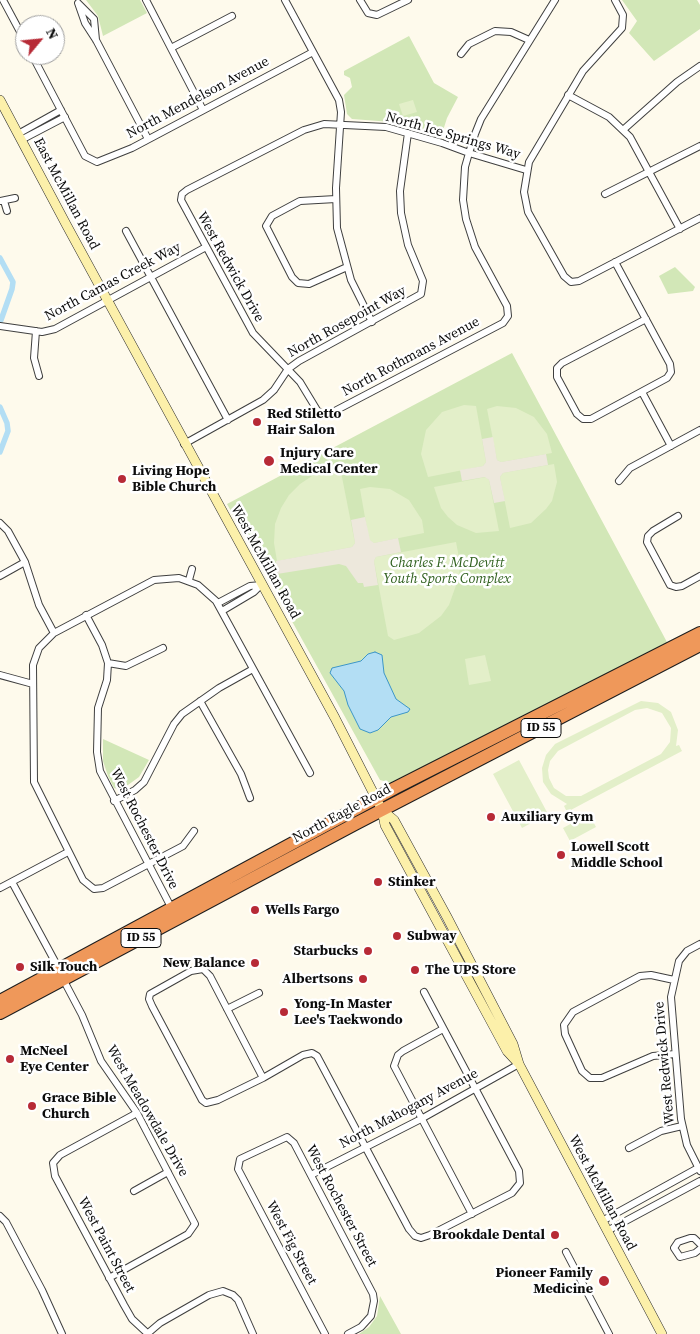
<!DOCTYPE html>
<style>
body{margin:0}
#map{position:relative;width:700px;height:1334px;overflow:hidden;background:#fefaec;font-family:"Source Serif 4",serif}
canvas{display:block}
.north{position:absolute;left:15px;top:15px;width:50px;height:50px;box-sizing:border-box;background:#fff;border:1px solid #9e9e9e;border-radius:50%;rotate:62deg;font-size:14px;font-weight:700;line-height:20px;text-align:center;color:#0c0c0c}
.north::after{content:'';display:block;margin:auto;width:18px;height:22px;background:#b72a36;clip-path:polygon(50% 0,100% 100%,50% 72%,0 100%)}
</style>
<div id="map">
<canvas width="700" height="1334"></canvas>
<div class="north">N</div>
</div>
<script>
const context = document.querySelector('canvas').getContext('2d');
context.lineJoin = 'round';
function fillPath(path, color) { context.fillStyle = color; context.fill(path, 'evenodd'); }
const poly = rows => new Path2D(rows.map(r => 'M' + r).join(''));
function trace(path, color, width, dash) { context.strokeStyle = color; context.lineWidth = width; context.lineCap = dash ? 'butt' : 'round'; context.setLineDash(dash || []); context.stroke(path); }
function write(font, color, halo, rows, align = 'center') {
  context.font = font + ' "Source Serif 4",serif'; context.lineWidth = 5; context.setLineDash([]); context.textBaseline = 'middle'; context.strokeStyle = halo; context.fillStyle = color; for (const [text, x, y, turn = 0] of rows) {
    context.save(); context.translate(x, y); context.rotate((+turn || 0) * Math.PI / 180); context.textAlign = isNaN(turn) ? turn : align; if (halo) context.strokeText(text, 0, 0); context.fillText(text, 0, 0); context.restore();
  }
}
const green = poly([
 [86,0,140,0,147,13,103,36,98,16],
 [622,0,697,0,700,5,700,29,654,61,629,33,637,21],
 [409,36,434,83,458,97,447,118,441,137,392,122,352,119,347,114,344,95,352,87,350,78,344,75,344,71],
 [675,267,695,287,693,291,668,294,659,276],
 [512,353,668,644,391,783,380,780,227,504],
 [103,739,149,760,139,777,121,790,114,788,108,776,103,761],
 [380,1296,401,1334,359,1334,369,1327,377,1316]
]);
const pitch = poly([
 [413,100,417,112,403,116,399,104],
 [464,405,476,406,486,462,483,466,428,477,421,454,426,430,442,412],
 [497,406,516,408,534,417,547,434,552,453,501,462,497,460,487,409],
 [554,464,557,482,552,501,546,509,531,523,510,528,500,477,503,473],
 [340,467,355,543,352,547,277,561,274,543,275,524,281,508,289,495,300,484,315,474],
 [486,477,489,480,499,531,476,533,457,525,448,517,441,508,434,487],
 [370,487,390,489,409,500,422,520,424,533,374,543,369,540,360,489],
 [456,542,460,563,459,577,449,605,441,616,419,633,394,640,388,636,374,561,376,557],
 [485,655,491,681,469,685,465,659],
 [641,701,658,703,671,712,678,730,676,746,679,745,682,751,567,812,564,806,567,804,551,794,543,782,542,768,546,755,555,744],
 [647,708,662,713,671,728,670,742,661,754,581,796,566,796,554,788,549,778,548,770,550,761,558,751,635,710],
 [519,760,548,814,522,828,493,774],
 [589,814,596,827,570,841,563,828]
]);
const plaza = poly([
 [493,437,497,460,501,462,546,454,548,465,503,473,500,477,505,501,494,503,489,480,485,477,462,481,460,470,483,466,486,462,482,439],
 [365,517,370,540,374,543,398,538,401,552,376,557,374,561,378,585,364,587,363,583,358,583,346,566,339,564,277,574,276,561,352,547,355,543,351,520]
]);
const water = poly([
 [375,652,382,655,384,673,396,699,410,709,408,712,391,717,378,730,370,733,360,729,348,705,344,691,330,673,332,668,361,661,368,654,375,652]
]);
const canal = poly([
 [0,258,13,282,12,289,1,320],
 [0,407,7,423,8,431,0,452]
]);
const street = poly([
 [3,0,25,41],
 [146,0,203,110],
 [285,0,339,100,341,112,336,188,337,228,351,280,372,322],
 [360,0,368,13,377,15,408,0],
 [615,0,623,15,622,28,583,71,529,162,524,192,528,212,564,276,571,282,579,281,700,218],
 [96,40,94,19,78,3,85,23,96,40,148,139],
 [171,48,232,16],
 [461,54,469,44,495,31,511,32,529,40],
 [32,55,85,156,97,162,132,148,313,52],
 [568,95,609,117,630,137,680,229],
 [623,130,677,82,700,66],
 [18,134,61,110],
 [21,140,65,117],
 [526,170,469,153,442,143,386,127,324,124,304,130,187,190,182,194,181,200,253,333,300,382,317,410,322,414,331,413,503,323,508,316,507,306,475,247,466,219,463,200,465,167,469,153,475,134,481,119,555,0],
 [605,194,700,146],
 [336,199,300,201,272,216,266,226,292,277,298,283,309,284,347,267],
 [0,201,15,198],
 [4,201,7,211],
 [126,231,228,420],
 [615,262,670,364,671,372,667,378,591,419,583,419,577,414,557,377,557,368,562,363,646,319],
 [0,326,42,332,55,329,206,247],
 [36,331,34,358,39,376],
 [642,392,671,446],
 [184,444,263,400,274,390,288,369,299,361,421,294,423,281,408,245,401,213,400,191,408,133],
 [619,481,630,468,700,430],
 [678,516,653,531,648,536,647,542,670,585,676,587,682,586,700,576],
 [0,523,8,531,25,562,39,605,54,633],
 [0,576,25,562],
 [189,580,192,569],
 [218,603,250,586,261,585,254,592,222,611],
 [86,615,102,645,108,663,107,680,98,708,97,752,100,771,172,909],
 [108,663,126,666,163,648],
 [0,675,33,684],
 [200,701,241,774,250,798],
 [114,801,135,790,144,782,174,724,182,714,219,688,253,669],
 [194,831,183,846,103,888,94,889,83,880,34,782,33,665,39,648,54,633,154,580,179,578,198,585,216,601,310,773],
 [12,882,59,969],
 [0,888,68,852],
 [700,944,687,951,679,961,671,997,681,1119,687,1145,700,1171],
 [63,979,82,1015,101,1061,137,1113,195,1224,188,1234,109,1278],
 [674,980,651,975,640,976,573,1012,564,1025,565,1034,582,1071,590,1078,602,1078,653,1056,675,1054],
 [227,1009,259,993],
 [443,1029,403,1051,398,1055,394,1066,472,1214],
 [263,1078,210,976,203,969,191,971,150,994,149,999,152,1006,202,1100,206,1103,218,1100,263,1078,303,1055,312,1053,317,1056,409,1229,415,1236,421,1238,430,1235,512,1193,520,1183,519,1171,424,992],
 [137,1113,60,1155,53,1163,55,1176,124,1305,132,1319,147,1333],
 [629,1148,661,1131,682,1126],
 [311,1175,421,1119,519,1064],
 [134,1191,168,1172],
 [0,1216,6,1222,42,1290,62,1334],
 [602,1221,698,1168],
 [607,1231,700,1181],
 [700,1244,694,1238,690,1238,678,1242,674,1248,680,1257,695,1253,700,1249],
 [566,1252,609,1334],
 [147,1334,160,1323,209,1295,223,1291,233,1295,238,1300,253,1334],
 [325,1334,238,1169,240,1159,287,1137,294,1143,373,1294,374,1301,371,1316,361,1327,348,1334]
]);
const secondary = poly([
 [0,100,67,226,335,718,382,810,385,825,418,886,507,1051,519,1064],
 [382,810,394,820,447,917,513,1044,519,1064,662,1334]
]);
const highway = poly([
 [0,1001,395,788,700,633],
 [0,1013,355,824,700,645]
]);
const markers = [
 [257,422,5,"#b72a36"],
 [269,461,6,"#b72a36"],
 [122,479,5,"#b72a36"],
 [491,817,5,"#b72a36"],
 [561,855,5,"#b72a36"],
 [378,882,5,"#b72a36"],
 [255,910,5,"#b72a36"],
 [397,936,5,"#b72a36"],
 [368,951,5,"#b72a36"],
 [255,963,5,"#b72a36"],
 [20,967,5,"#b72a36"],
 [415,970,5,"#b72a36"],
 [363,979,5,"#b72a36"],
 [284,1012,5,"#b72a36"],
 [10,1059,5,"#b72a36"],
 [32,1106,5,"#b72a36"],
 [555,1235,5,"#b72a36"],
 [604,1281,6,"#b72a36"]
];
const shields = [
 [541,728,40],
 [141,938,40]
];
const shieldNames = [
 ["ID 55",541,728],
 ["ID 55",141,938]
];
const streetNames = [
 ["North Mendelson Avenue",198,98,-28],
 ["North Ice Springs Way",453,136,16],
 ["East McMillan Road",66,194,62],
 ["West Redwick Drive",230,267,61],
 ["North Camas Creek Way",113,282,-28],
 ["North Rosepoint Way",347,322,-29],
 ["North Rothmans Avenue",411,357,-28],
 ["West McMillan Road",265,562,61],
 ["North Eagle Road",342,814,-28],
 ["West Rochester Drive",144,829,63],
 ["West Redwick Drive",665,1063,-95],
 ["North Mahogany Avenue",409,1109,-28],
 ["West Meadowdale Drive",147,1111,60],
 ["West McMillan Road",602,1193,62],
 ["West Rochester Street",341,1206,62],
 ["West Fig Street",291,1243,62],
 ["West Paint Street",106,1245,62]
];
const poiNames = [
 ["Red Stiletto",267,414],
 ["Hair Salon",267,430],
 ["Injury Care",280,453],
 ["Medical Center",280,469],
 ["Living Hope",132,471],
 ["Bible Church",132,487],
 ["Auxiliary Gym",501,817],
 ["Lowell Scott",571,847],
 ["Middle School",571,863],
 ["Stinker",388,882],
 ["Wells Fargo",265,910],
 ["Subway",407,936],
 ["Starbucks",358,951,"right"],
 ["New Balance",245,963,"right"],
 ["Silk Touch",30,967],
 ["The UPS Store",425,970],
 ["Albertsons",353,979,"right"],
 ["Yong-In Master",294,1004],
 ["Lee's Taekwondo",294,1020],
 ["McNeel",20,1051],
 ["Eye Center",20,1067],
 ["Grace Bible",42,1098],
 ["Church",42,1114],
 ["Brookdale Dental",545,1235,"right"],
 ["Pioneer Family",593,1273,"right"],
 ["Medicine",593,1289,"right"]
];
const parkNames = [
 ["Charles F. McDevitt",447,563],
 ["Youth Sports Complex",447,579]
];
fillPath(green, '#d2e7b7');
fillPath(pitch, '#e3efc9');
fillPath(plaza, '#ede8dc');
fillPath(water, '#b3def4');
trace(water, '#3d96c8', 1);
trace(canal, '#b3def4', 5.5);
trace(street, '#3f3f3f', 8);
trace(secondary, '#2e2e2e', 10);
trace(highway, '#1d1d1d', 14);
trace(street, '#fff', 6);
trace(secondary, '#fcf0aa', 9);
trace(highway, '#ef985a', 12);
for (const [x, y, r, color] of markers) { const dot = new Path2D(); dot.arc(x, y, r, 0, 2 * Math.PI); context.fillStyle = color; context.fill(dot); trace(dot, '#fff', 2); }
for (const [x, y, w] of shields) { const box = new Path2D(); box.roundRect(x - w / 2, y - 9.5, w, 19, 4); context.fillStyle = '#fff'; context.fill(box); trace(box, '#0c0c0c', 1); }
write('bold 12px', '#0c0c0c', null, shieldNames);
write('14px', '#0c0c0c', '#fff', streetNames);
write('bold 14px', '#0c0c0c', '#fff', poiNames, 'left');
write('italic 14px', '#30611f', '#fff', parkNames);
</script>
